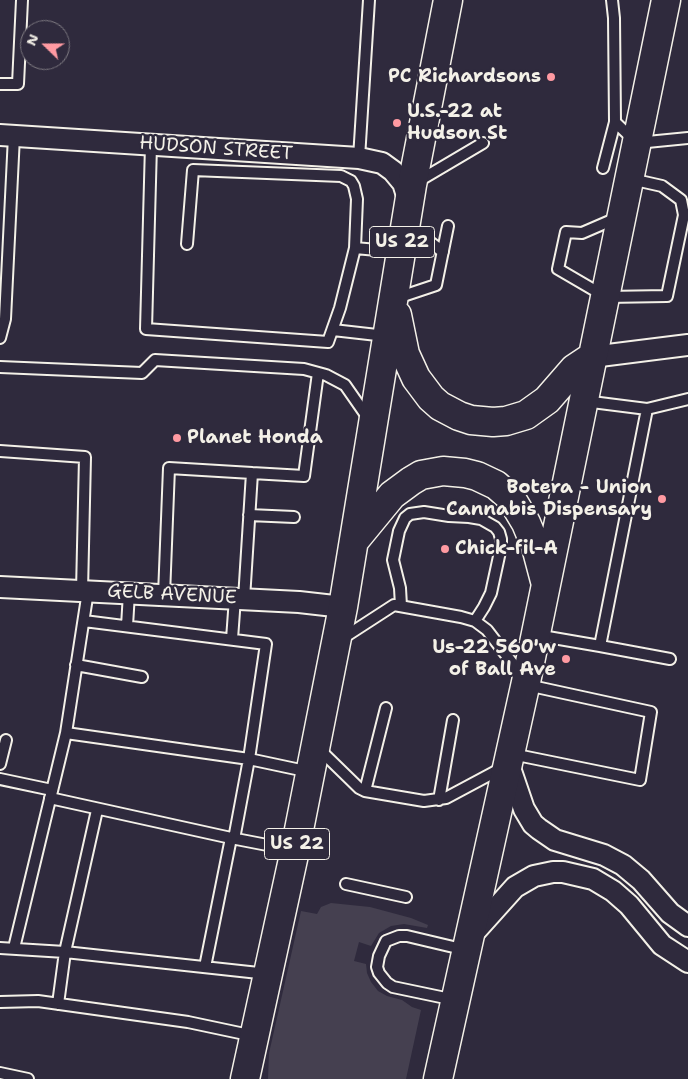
<!DOCTYPE html>
<style>
body{margin:0}
#map{position:relative;width:688px;height:1079px;overflow:hidden;background:#2f2a3d;font-family:"Shantell Sans",sans-serif}
canvas{display:block}
.north{position:absolute;left:20px;top:20px;width:50px;height:50px;box-sizing:border-box;background:#2f2a3d;border:1px solid #7e7a81;border-radius:50%;rotate:292deg;font-size:14px;font-weight:700;line-height:20px;text-align:center;color:#f4f1e8}
.north::after{content:'';display:block;margin:auto;width:18px;height:22px;background:#ff9aa2;clip-path:polygon(50% 0,100% 100%,50% 72%,0 100%)}
</style>
<div id="map">
<canvas width="688" height="1079"></canvas>
<div class="north">N</div>
</div>
<script>
const context = document.querySelector('canvas').getContext('2d');
context.lineJoin = 'round';
function fillPath(path, color) { context.fillStyle = color; context.fill(path, 'evenodd'); }
const poly = rows => new Path2D(rows.map(r => 'M' + r).join(''));
function trace(path, color, width, dash) { context.strokeStyle = color; context.lineWidth = width; context.lineCap = dash ? 'butt' : 'round'; context.setLineDash(dash || []); context.stroke(path); }
function write(font, color, halo, rows, align = 'center') {
  context.font = font + ' "Shantell Sans",sans-serif'; context.lineWidth = 4.5; context.setLineDash([]); context.textBaseline = 'middle'; context.strokeStyle = halo; context.fillStyle = color; for (const [text, x, y, turn = 0] of rows) {
    context.save(); context.translate(x, y); context.rotate((+turn || 0) * Math.PI / 180); context.textAlign = isNaN(turn) ? turn : align; if (halo) context.strokeText(text, 0, 0); context.fillText(text, 0, 0); context.restore();
  }
}
const green = poly([
 [331,903,370,907,411,918,428,925,427,928,404,924,391,926,379,933,371,946,359,942,354,961,366,964,367,973,371,982,378,991,387,996,402,1000,412,1007,421,1010,406,1079,268,1079,269,1053,272,1040,301,911,317,914,321,907]
]);
const service = poly([
 [0,84,18,84,22,0],
 [615,122,637,143,688,138],
 [151,145,146,329,328,342,340,308,355,248,357,199,354,186,351,181,341,176,193,170,187,244],
 [359,158,369,0],
 [603,168,615,122,614,18,612,0],
 [417,182,483,143],
 [619,217,582,233,566,232,558,269,606,297,667,296,684,215,681,200,662,186,631,179],
 [408,225,443,252],
 [355,248,399,252],
 [397,298,436,285,448,226],
 [333,330,386,336],
 [0,338,5,319,14,136],
 [0,367,142,373,155,360,304,369,326,375,345,385,368,418],
 [647,409,688,399],
 [0,451,85,457,82,591],
 [252,473,304,476,318,373],
 [249,515,294,517],
 [164,595,169,468,252,473,244,599],
 [401,606,400,588,393,560,399,531,405,518,410,514,424,512,449,516,469,517,481,519,495,527,499,532,501,539,501,547,491,593,484,607,475,621],
 [84,621,266,644,249,759,66,733,88,591],
 [127,626,129,593],
 [536,635,600,646,647,409,584,401],
 [232,639,235,598],
 [340,640,394,605,461,617,475,621,487,630,523,677],
 [600,646,670,659],
 [76,665,142,677],
 [319,749,359,788,365,791,424,801,446,798,504,767],
 [512,754,640,780,651,712,527,685],
 [0,764,6,740],
 [0,779,52,790],
 [365,791,386,708],
 [50,798,231,838,293,850],
 [439,800,453,720],
 [234,839,249,759,310,772],
 [346,884,406,897],
 [0,948,65,952,268,974],
 [14,948,66,733],
 [205,967,231,838],
 [455,1000,393,987,387,983,379,973,377,967,379,956,386,941,399,936,407,936,466,950],
 [0,1002,38,1001,188,1022,254,1036],
 [58,1004,65,952,97,810],
 [0,1073,28,1079]
]);
const minor = poly([
 [0,135,359,158,382,163,393,171,403,183,409,202],
 [592,357,688,345],
 [0,587,299,602,343,607],
 [509,765,524,809,533,824,539,829,555,840,604,855,623,865,641,880,670,913,688,926],
 [471,936,515,887,534,876,553,872,563,872,593,879,613,891,629,905,662,945,688,962]
]);
const trunk = poly([
 [397,315,405,354,416,378,431,398,440,406,459,416,471,420,493,422,506,421,526,415,547,400,574,369,592,357],
 [355,540,392,495,411,481,421,475,443,471,465,473,477,476,496,485,511,498,526,523,536,547,545,581],
 [245,1079,295,850,343,607,412,185,448,0],
 [438,1079,526,682,666,0]
]);
const markers = [
 [551,77,5,"#ff9aa2"],
 [397,123,5,"#ff9aa2"],
 [177,438,5,"#ff9aa2"],
 [662,499,5,"#ff9aa2"],
 [445,549,5,"#ff9aa2"],
 [566,659,5,"#ff9aa2"]
];
const shields = [
 [402,242,65],
 [297,844,65]
];
const shieldNames = [
 ["US 22",402,242],
 ["US 22",297,844]
];
const poiNames = [
 ["PC Richardsons",541,77],
 ["U.S.-22 at",407,112,"left"],
 ["Hudson St",407,134,"left"],
 ["Planet Honda",187,438,"left"],
 ["Botera - Union",652,488],
 ["Cannabis Dispensary",652,510],
 ["Chick-fil-A",455,549,"left"],
 ["Us-22 560'w",556,648],
 ["of Ball Ave",556,670]
];
const streetNames = [
 ["HUDSON STREET",216,149,4],
 ["GELB AVENUE",172,595,3]
];
fillPath(green, '#454050');
trace(service, '#f4f1e8', 14);
trace(minor, '#f4f1e8', 24);
trace(trunk, '#f4f1e8', 31);
trace(service, '#2f2a3d', 10);
trace(minor, '#2f2a3d', 20);
trace(trunk, '#2f2a3d', 28);
for (const [x, y, r, color] of markers) { const dot = new Path2D(); dot.arc(x, y, r, 0, 2 * Math.PI); context.fillStyle = color; context.fill(dot); trace(dot, '#2f2a3d', 2); }
for (const [x, y, w] of shields) { const box = new Path2D(); box.roundRect(x - w / 2, y - 15.5, w, 31, 4); context.fillStyle = '#2f2a3d'; context.fill(box); trace(box, '#f4f1e8', 1); }
write('bold 18px', '#f4f1e8', null, shieldNames);
write('bold 19px', '#f4f1e8', '#2f2a3d', poiNames, 'right');
write('19px', '#f4f1e8', '#2f2a3d', streetNames);
</script>
